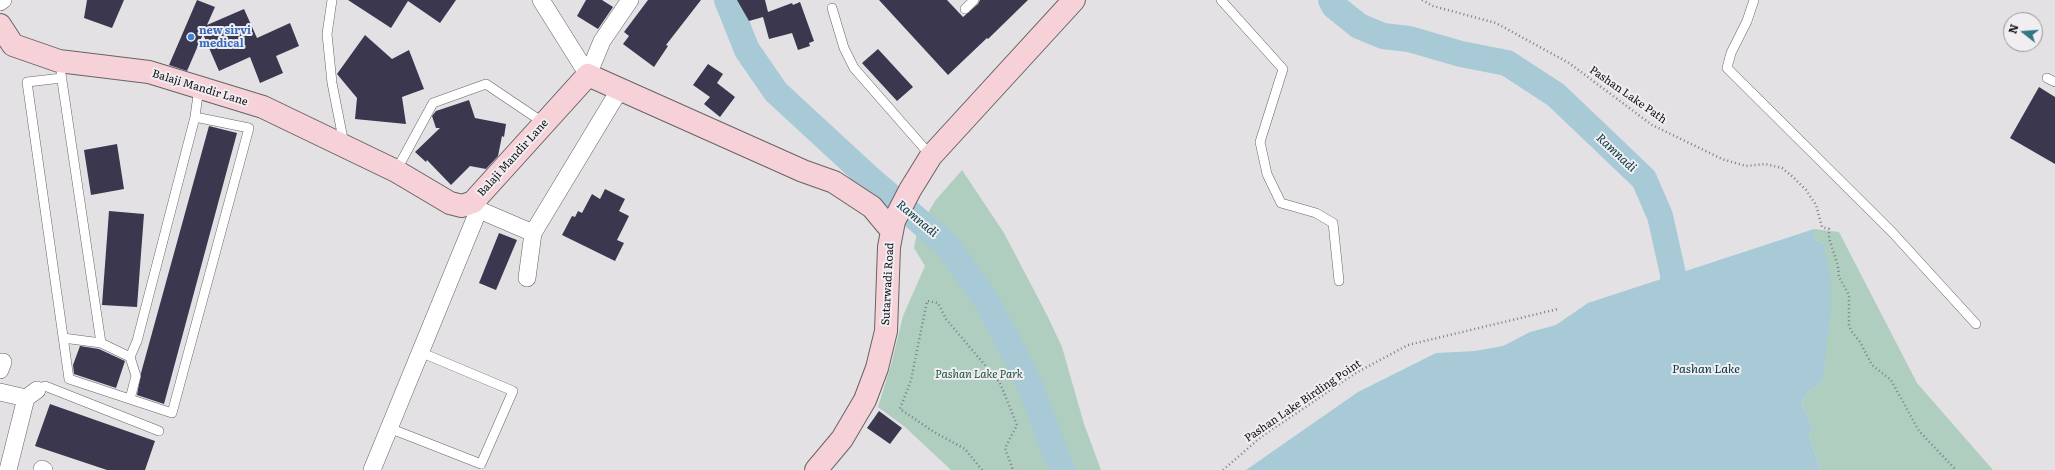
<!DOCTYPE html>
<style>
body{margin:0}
#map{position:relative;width:2055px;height:470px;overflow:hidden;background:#e4e1e5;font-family:Literata,serif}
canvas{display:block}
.north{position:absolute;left:2003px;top:12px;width:40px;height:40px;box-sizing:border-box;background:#f1eef2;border:1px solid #979598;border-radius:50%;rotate:287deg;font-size:11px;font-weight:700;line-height:16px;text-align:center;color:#101011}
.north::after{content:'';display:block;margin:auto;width:14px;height:18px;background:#307683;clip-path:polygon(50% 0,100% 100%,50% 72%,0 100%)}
</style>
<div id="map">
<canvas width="2055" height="470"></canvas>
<div class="north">N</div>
</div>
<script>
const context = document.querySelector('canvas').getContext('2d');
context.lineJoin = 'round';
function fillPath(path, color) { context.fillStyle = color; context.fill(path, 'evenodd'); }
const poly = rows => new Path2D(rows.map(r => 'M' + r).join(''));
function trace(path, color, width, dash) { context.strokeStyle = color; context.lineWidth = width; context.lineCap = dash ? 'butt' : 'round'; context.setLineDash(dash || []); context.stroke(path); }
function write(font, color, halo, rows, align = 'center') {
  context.font = font + ' Literata,serif'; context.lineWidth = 4; context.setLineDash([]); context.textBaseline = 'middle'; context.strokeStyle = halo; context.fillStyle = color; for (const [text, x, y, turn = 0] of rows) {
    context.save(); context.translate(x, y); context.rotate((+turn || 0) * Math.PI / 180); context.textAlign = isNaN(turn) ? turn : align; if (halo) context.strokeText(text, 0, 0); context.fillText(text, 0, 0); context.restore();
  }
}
const green = poly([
 [962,170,1004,233,1047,315,1062,347,1084,424,1101,470,951,470,905,427,878,407,891,365,903,316,925,266,914,248,917,232,935,201],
 [1814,229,1839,232,1917,383,1993,470,1820,470,1809,434,1813,428,1801,404,1809,391,1822,382,1824,250,1824,244,1814,239]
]);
const water = poly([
 [1814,229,1814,239,1824,244,1831,282,1831,312,1822,382,1809,391,1801,404,1813,428,1809,434,1820,470,1246,470,1358,392,1436,353,1475,351,1503,346,1530,332,1556,325,1588,303]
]);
const river = poly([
 [727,0,747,50,776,92,867,176,947,245,986,300,1026,376,1062,470],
 [1331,0,1334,6,1359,26,1383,36,1409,39,1461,54,1507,63,1556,95,1644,179,1660,216,1673,274,1673,309]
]);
const building = poly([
 [87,0,124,0,112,28,84,18],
 [197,0,215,7,207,25,244,9,257,38,290,23,299,46,276,56,283,73,260,83,250,57,219,71,203,34,187,71,169,65],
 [348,0,456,0,440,23,408,1,391,28],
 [586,0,602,0,613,7,598,29,577,16],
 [648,0,701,0,666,45,668,46,654,67,623,44,629,36,624,32],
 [737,0,765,0,768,12,792,3,793,5,800,2,814,41,809,43,810,46,798,50,792,33,769,39,763,17,749,21],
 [879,0,947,0,963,17,978,4,980,0,1028,0,988,39,987,38,948,75],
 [365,35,392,59,409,50,424,89,402,97,406,124,355,119,357,98,337,74],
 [878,49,913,87,897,101,862,63],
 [708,64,723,74,717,83,735,97,720,117,704,104,710,97,693,85],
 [2039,87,2055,97,2055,164,2010,138],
 [469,100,475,118,506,124,504,137,502,136,498,156,486,169,470,166,451,185,427,160,426,162,415,152,440,128,436,128,432,116,436,111],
 [209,126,237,133,164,404,137,395,141,373],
 [117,144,124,189,91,195,84,150],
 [605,189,625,199,619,211,629,216,617,240,624,243,615,261,562,235,572,216,575,217,578,211,582,213,592,194,600,199],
 [109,211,144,214,137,307,102,305],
 [499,233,517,240,496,290,479,283],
 [80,346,99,349,125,361,116,388,74,374,73,365],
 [50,404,155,441,145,470,107,470,35,446],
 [879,411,902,428,890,444,867,428]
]);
const path = poly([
 [1422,0,1433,6,1496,23,1569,63,1652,125,1722,159,1746,166,1765,164,1782,168,1793,177,1806,190,1816,205,1822,227,1829,229,1829,238,1838,266,1839,277,1849,295,1849,326,1852,332,1860,342,1872,365,1891,380,1919,431,1956,470],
 [982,470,965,449,934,432,900,409,911,380,927,301,938,303,946,319,1000,383,1017,425,1005,448,1013,470],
 [1223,470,1261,437,1354,374,1408,345,1558,309]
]);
const lane = poly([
 [332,0,327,34,332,83,344,144],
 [1221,0,1283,69,1260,142,1267,174,1281,203,1316,213,1333,223,1339,281],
 [1754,0,1747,21,1731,53,1727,68,1892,232,1976,324],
 [832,8,844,48,854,68,931,156],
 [965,9,974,0],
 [61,74,101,343,130,357,137,341,195,117,199,87],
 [62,78,27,82,69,379,172,413,249,128,195,117],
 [2047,78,2055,82],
 [396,171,433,103,486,84,544,123],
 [63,338,101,343],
 [130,357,136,376,130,399],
 [37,390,45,386,159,431],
 [389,428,481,464,513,391,420,352]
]);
const street = poly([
 [541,0,588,75],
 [0,2,3,0],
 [588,75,602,41,630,0],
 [470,206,533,233,527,278],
 [533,233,620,89],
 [0,370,3,362],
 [0,392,26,398],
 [42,469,44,470],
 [8,470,26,398,37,390],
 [372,470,479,209]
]);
const secondary = poly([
 [0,25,13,45,59,61,149,72,263,107,396,171,450,203,462,206,473,202,588,75,803,171,834,182,872,207,892,231],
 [816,470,842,439,865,400,877,368,886,331,889,247,894,221,910,190,931,156,1074,0]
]);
const markers = [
 [191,37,4,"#3f7fe0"]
];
const shopNames = [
 ["new sirvi",199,31],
 ["medical",199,44]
];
const streetNames = [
 ["Balaji Mandir Lane",200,88,17],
 ["Pashan Lake Path",1628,95,35],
 ["Balaji Mandir Lane",513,158,-48],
 ["Sutarwadi Road",888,284,-87],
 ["Pashan Lake Birding Point",1303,401,-34]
];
const parkNames = [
 ["Pashan Lake Park",979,375]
];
const waterNames = [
 ["Ramnadi",1616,153,43],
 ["Ramnadi",917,219,40],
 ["Pashan Lake",1706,369]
];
fillPath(green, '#afcebf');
fillPath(water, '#a7cad6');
trace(river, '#a7cad6', 26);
fillPath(building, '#3a374e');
trace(lane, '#666366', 10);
trace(street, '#666366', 18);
trace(secondary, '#666366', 24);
trace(path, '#7f7d80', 2.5, [1, 3]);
trace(lane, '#fff', 9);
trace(street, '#fff', 17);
trace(secondary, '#f6d1d7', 22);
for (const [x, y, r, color] of markers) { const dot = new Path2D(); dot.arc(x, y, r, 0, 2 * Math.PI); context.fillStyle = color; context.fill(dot); trace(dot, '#f1eef2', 1.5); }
write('bold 11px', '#366cbe', '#f1eef2', shopNames, 'left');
write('11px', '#101011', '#f1eef2', streetNames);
write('italic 11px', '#17513b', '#f1eef2', parkNames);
write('italic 12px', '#003341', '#f1eef2', waterNames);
</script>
